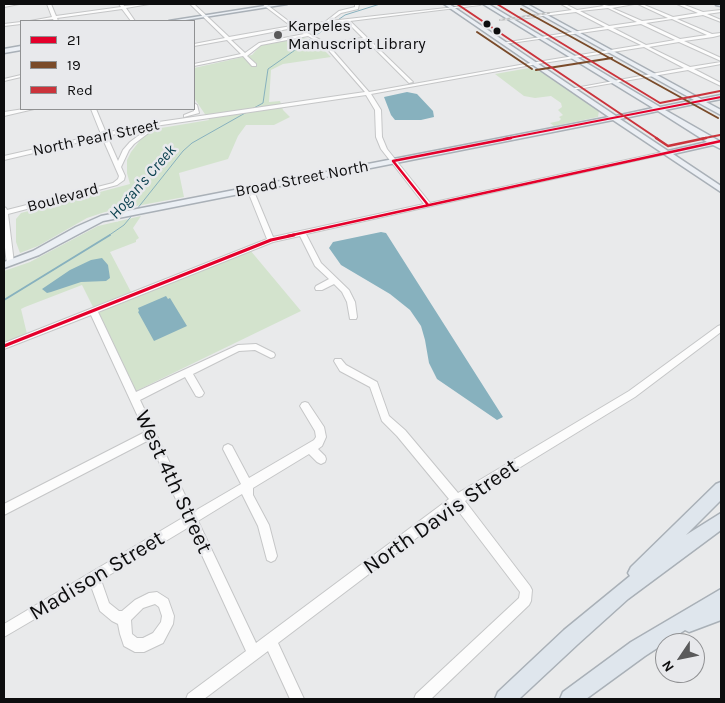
<!DOCTYPE html>
<style>
body{margin:0}
#map{position:relative;width:725px;height:703px;overflow:hidden;background:#e9eaeb;font-family:Karla,sans-serif}
canvas{display:block}
.frame{position:absolute;inset:0;border:5px solid #0d0d0e;pointer-events:none}
.legend{position:absolute;left:20px;top:20px;width:175px;height:90px;box-sizing:border-box;background:#e8e9ec;border:1px solid #909193;margin:0;padding:6px 9px;list-style:none;font-size:15px;color:#0d0d0e}
.legend li{display:flex;align-items:center;gap:10px;height:25px}
.legend b{width:25px;border:1px solid #909193}
.north{position:absolute;left:655px;top:633px;width:50px;height:50px;box-sizing:border-box;background:#e8e9ec;border:1px solid #909193;border-radius:50%;rotate:236deg;font-size:14px;font-weight:700;line-height:20px;text-align:center;color:#0d0d0e}
.north::after{content:'';display:block;margin:auto;width:18px;height:22px;background:#5a5a5b;clip-path:polygon(50% 0,100% 100%,50% 72%,0 100%)}
</style>
<div id="map">
<canvas width="725" height="703"></canvas>
<div class="frame"></div>
<ul class="legend">
<li><b style="height:6px;background:#e4002b"></b>21</li>
<li><b style="height:6px;background:#7a4b2a"></b>19</li>
<li><b style="height:6px;background:#cb333b"></b>Red</li>
</ul>
<div class="north">N</div>
</div>
<script>
const context = document.querySelector('canvas').getContext('2d');
context.lineJoin = 'round';
function fillPath(path, color) { context.fillStyle = color; context.fill(path, 'evenodd'); }
const poly = rows => new Path2D(rows.map(r => 'M' + r).join(''));
function trace(path, color, width, dash) { context.strokeStyle = color; context.lineWidth = width; context.lineCap = dash ? 'butt' : 'round'; context.setLineDash(dash || []); context.stroke(path); }
function write(font, color, halo, rows, align = 'center') {
  context.font = font + ' Karla,sans-serif'; context.lineWidth = 5; context.setLineDash([]); context.textBaseline = 'middle'; context.strokeStyle = halo; context.fillStyle = color; for (const [text, x, y, turn = 0] of rows) {
    context.save(); context.translate(x, y); context.rotate((+turn || 0) * Math.PI / 180); context.textAlign = isNaN(turn) ? turn : align; if (halo) context.strokeText(text, 0, 0); context.fillText(text, 0, 0); context.restore();
  }
}
const green = poly([
 [302,37,316,42,331,57,283,64,271,70,269,102,280,101,283,110,290,117,274,125,246,125,238,136,228,159,179,173,184,197,105,212,87,218,38,246,20,253,16,242,16,219,21,213,130,184,127,173,127,160,131,152,141,139,155,129,209,120,194,98,194,68,252,55,261,45,267,43],
 [529,68,541,72,599,111,598,117,554,126,550,123,559,121,561,119,559,117,563,115,558,110,562,107,561,103,551,96,535,98,524,96,495,74],
 [141,216,133,228,139,238,136,240,136,242,110,252,131,292,93,307,82,285,25,307,21,309,27,334,4,343,4,271,30,262,98,226],
 [250,250,301,311,136,391,98,311]
]);
const water = poly([
 [407,92,417,94,433,111,434,117,421,120,395,120,391,115,384,97],
 [381,232,386,233,503,417,497,420,437,379,429,363,425,340,421,326,410,310,390,294,341,265,329,248,333,242],
 [102,258,108,265,110,278,106,281,81,282,51,292,47,293,42,289,70,270,91,260],
 [166,296,168,299,170,298,187,326,154,341,138,312,139,311,138,308]
]);
const streamFar1 = poly([
 [252,109,263,103,268,69,345,15,380,4],
 [137,209,183,151,192,143,247,112],
 [108,236,124,225,134,213]
]);
const stream = poly([
 [4,300,110,235]
]);
const minor = poly([
 [12,4,19,4,4,7,4,5,12,4],
 [47,4,51,4,56,16,121,7,119,4,123,4,124,6,149,4,126,8,135,21,131,21,122,9,57,18,58,21,54,21,53,19,30,21,52,17,47,4],
 [190,4,194,4,229,37,291,26,262,4,266,4,295,26,325,22,339,11,355,7,355,4,359,4,358,9,341,13,330,21,482,4,480,5,350,21,413,82,409,83,366,40,328,45,369,92,531,63,641,45,608,29,504,44,502,43,605,27,576,12,510,20,508,19,572,10,561,4,565,4,577,10,604,6,600,4,609,6,634,4,612,8,642,21,668,18,638,4,642,4,673,17,698,13,677,4,682,4,703,12,721,10,721,12,707,14,721,20,721,22,703,15,677,19,712,34,721,33,721,35,713,37,684,41,721,58,721,61,679,42,649,47,690,67,721,62,721,64,694,69,721,83,721,86,688,70,572,90,570,89,684,68,644,47,537,64,371,94,381,110,382,137,387,149,430,203,667,151,670,153,306,234,321,263,349,290,355,302,357,317,356,319,350,319,347,302,342,292,334,284,322,290,316,290,315,288,316,286,329,279,315,266,300,236,273,242,98,312,136,392,238,345,256,344,274,353,275,355,274,357,271,358,255,350,239,351,193,374,204,393,202,396,199,397,196,396,185,377,140,400,193,512,241,484,223,449,224,446,228,444,232,446,249,478,314,440,316,437,315,431,300,406,302,403,305,402,308,403,324,427,326,437,322,446,318,449,325,456,326,459,325,462,321,464,317,462,309,454,253,488,253,495,269,525,277,556,275,560,271,562,267,560,258,526,242,494,198,521,256,643,449,499,397,436,382,421,370,387,340,371,334,361,335,359,341,359,346,365,377,382,389,416,405,430,458,493,629,391,718,326,721,325,721,332,635,397,465,501,530,586,532,590,531,601,529,605,431,699,414,699,416,694,519,598,520,592,456,508,278,643,304,699,290,699,268,651,204,699,186,699,188,694,246,651,189,527,101,580,109,603,119,611,122,611,135,600,149,593,157,592,168,599,174,616,173,624,163,643,144,652,135,652,124,646,120,634,118,624,112,621,100,611,91,586,4,637,4,624,184,517,149,440,4,515,4,504,145,432,91,315,4,349,4,343,267,239,247,189,248,188,253,189,273,237,424,204,381,149,376,137,375,110,366,95,155,126,155,128,134,144,129,150,121,167,125,176,124,180,117,185,8,214,14,263,10,265,7,265,4,239,4,207,6,208,7,210,113,183,118,179,119,176,102,137,4,160,4,156,101,134,91,109,96,109,106,133,138,125,365,92,324,45,308,36,261,45,247,56,256,64,256,66,252,66,243,56,194,66,194,64,241,54,227,40,194,46,194,44,225,38,190,4],
 [608,8,637,22,609,26,580,11,608,8],
 [672,19,707,35,680,39,646,23,672,19],
 [347,22,363,38,326,43,298,28,347,22],
 [641,24,675,40,646,45,613,28,641,24],
 [293,28,304,34,259,43,245,53,231,40,293,28],
 [150,127,130,142,123,150,118,161,107,136,150,127],
 [155,604,159,607,162,616,161,622,153,633,143,638,137,638,132,634,131,620,143,608,155,604],
 [21,22,21,24,4,26,4,24,21,22],
 [21,75,21,77,4,81,4,79,21,75],
 [194,103,197,105,199,113,184,117,184,115,194,111,194,103],
 [24,109,34,109,4,116,4,112,24,109]
]);
const major = poly([
 [277,4,287,4,179,21,169,21,277,4],
 [444,4,449,4,616,116,653,108,483,4,488,4,660,107,694,100,522,4,527,4,701,99,721,95,721,99,706,102,721,110,721,115,699,103,665,110,721,142,721,149,713,145,673,154,721,186,721,192,613,120,103,221,39,255,4,268,4,262,33,251,76,227,101,216,609,117,444,4],
 [658,111,707,142,668,151,620,119,658,111],
 [716,4,721,4,721,6,716,5,716,4],
 [21,46,21,50,4,53,4,49,21,46]
]);
const highway = poly([
 [721,482,721,500,686,535,721,513,721,530,628,599,578,644,519,699,495,699,498,692,564,630,630,576,628,573,631,567,716,484,721,482],
 [721,589,721,620,689,632,685,630,645,656,586,699,560,699,563,692,631,642,721,589]
]);
const rail = poly([
 [500,20,549,13],
 [484,24,487,24]
]);
const bus1Far2 = poly([
 [504,139,721,97]
]);
const bus1Far1 = poly([
 [428,205,393,161,511,138],
 [288,236,721,141]
]);
const bus1 = poly([
 [4,346,271,240,294,235]
]);
const bus2 = poly([
 [521,9,718,118],
 [477,32,532,69],
 [536,70,612,58]
]);
const bus3Far1 = poly([
 [457,4,658,139],
 [497,4,660,103,720,91],
 [700,139,720,135]
]);
const bus3 = poly([
 [656,138,668,146,706,138]
]);
const markers = [
 [487,24,4.5,"#0d0d0e"],
 [497,31,4.5,"#0d0d0e"],
 [278,35,5,"#5a5a5b"]
];
const farPoinames = [
 ["Karpeles",288,26],
 ["Manuscript Library",288,44]
];
const farStreetnames = [
 ["North Pearl Street",96,138,-12],
 ["Broad Street North",302,179,-11],
 ["Boulevard",63,198,-15]
];
const farWaternames = [
 ["Hogan's Creek",143,182,-49]
];
const nearStreetnames = [
 ["West 4th Street",173,482,65],
 ["North Davis Street",441,517,-35],
 ["Madison Street",97,576,-31]
];
fillPath(green, '#d3e3cd');
fillPath(water, '#87b1be');
trace(streamFar1, '#87b1be', 1);
trace(stream, '#87b1be', 2);
trace(minor, '#c5c6c7', 2);
trace(major, '#a9b0b7', 3);
trace(highway, '#a9b0b7', 3);
fillPath(minor, '#fcfcfc');
fillPath(major, '#ebeff4');
fillPath(highway, '#dfe6ed');
trace(rail, '#bfc0c0', 2);
trace(rail, '#e8e9ec', 1, [2.5]);
trace(bus1Far2, '#e4002b', 2);
trace(bus1Far1, '#e4002b', 2.5);
trace(bus1, '#e4002b', 3);
trace(bus2, '#7a4b2a', 2);
trace(bus3Far1, '#cb333b', 2);
trace(bus3, '#cb333b', 2.5);
for (const [x, y, r, color] of markers) { const dot = new Path2D(); dot.arc(x, y, r, 0, 2 * Math.PI); context.fillStyle = color; context.fill(dot); trace(dot, '#e8e9ec', 2); }
write('16px', '#0d0d0e', '#e8e9ec', farPoinames, 'left');
write('16px', '#0d0d0e', '#e8e9ec', farStreetnames);
write('italic 16px', '#0d4250', '#e8e9ec', farWaternames);
write('22px', '#0d0d0e', '#e8e9ec', nearStreetnames);
</script>
